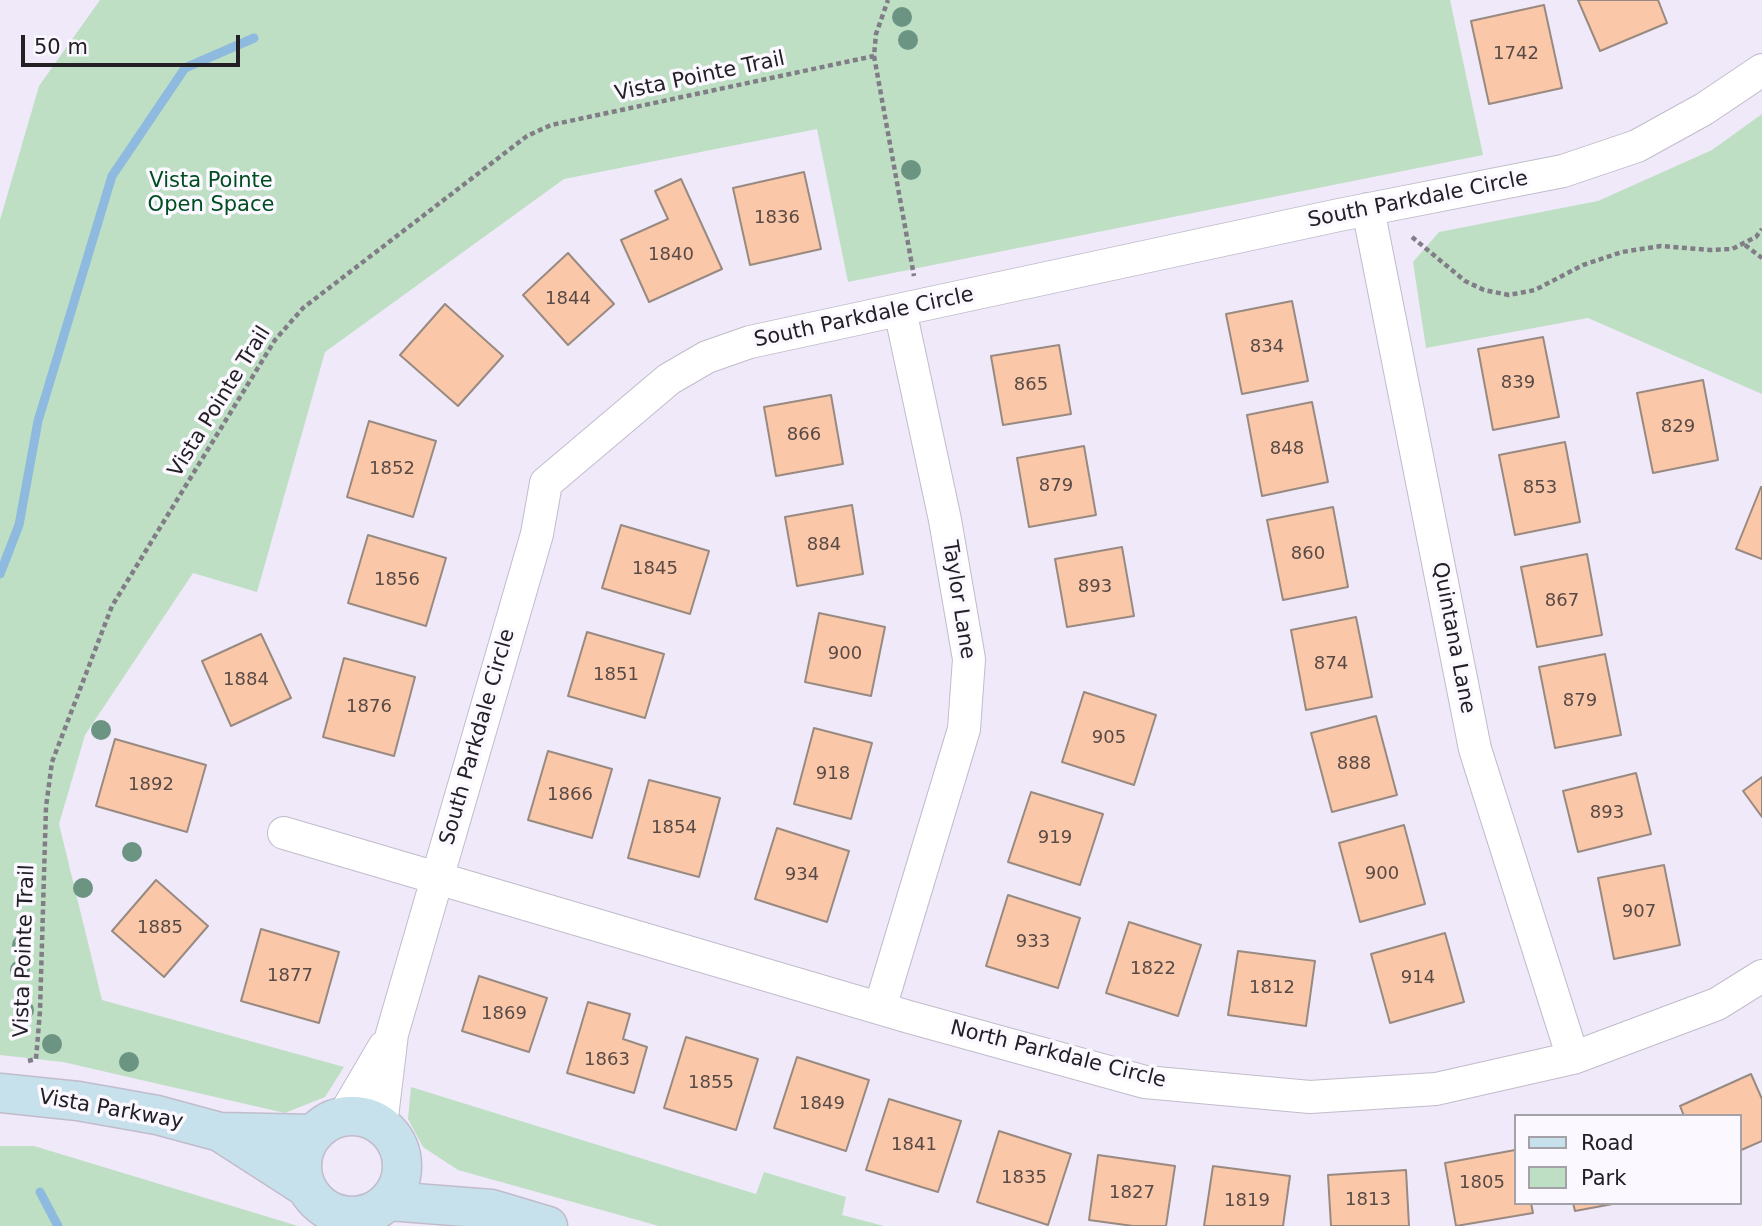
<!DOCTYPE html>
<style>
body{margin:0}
#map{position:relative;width:1762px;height:1226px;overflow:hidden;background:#efe9f9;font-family:"DejaVu Sans",sans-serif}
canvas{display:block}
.legend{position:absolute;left:1514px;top:1114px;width:228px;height:91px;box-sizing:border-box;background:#fbf8ff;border:2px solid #a4a2a8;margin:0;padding:9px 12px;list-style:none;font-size:21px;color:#222025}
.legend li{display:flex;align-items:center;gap:14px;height:35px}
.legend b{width:35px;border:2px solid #a4a2a8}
.scale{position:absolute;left:21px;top:35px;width:219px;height:32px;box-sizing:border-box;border:4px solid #222025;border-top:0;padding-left:9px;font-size:21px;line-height:24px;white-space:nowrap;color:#222025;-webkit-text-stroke:5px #fbf8ff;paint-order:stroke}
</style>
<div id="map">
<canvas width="1762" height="1226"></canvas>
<ul class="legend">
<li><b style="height:9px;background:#c6e1ec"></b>Road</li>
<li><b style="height:19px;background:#bedfc4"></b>Park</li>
</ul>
<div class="scale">50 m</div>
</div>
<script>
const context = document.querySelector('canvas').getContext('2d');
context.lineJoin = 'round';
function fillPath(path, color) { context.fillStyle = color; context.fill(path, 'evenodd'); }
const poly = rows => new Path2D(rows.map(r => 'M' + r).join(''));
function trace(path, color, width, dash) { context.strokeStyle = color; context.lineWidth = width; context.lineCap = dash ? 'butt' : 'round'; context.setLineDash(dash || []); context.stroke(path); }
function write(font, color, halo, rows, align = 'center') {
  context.font = font + ' "DejaVu Sans",sans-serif'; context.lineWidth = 7; context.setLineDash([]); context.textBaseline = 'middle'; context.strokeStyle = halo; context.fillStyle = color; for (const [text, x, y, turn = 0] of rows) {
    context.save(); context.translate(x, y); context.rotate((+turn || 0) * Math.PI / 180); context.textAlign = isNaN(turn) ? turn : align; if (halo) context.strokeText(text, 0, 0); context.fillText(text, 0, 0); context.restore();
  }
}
const green = poly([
 [100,0,1450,0,1483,155,848,282,817,129,564,179,325,352,257,592,193,573,85,735,59,824,102,1000,344,1067,325,1097,285,1113,63,1062,0,1055,0,220,39,86],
 [1762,114,1762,394,1588,318,1426,348,1413,262,1439,232,1598,201,1712,150],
 [411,1087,756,1194,764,1172,846,1197,842,1215,884,1226,659,1226,458,1170,423,1147,408,1119],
 [0,1146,34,1146,298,1226,0,1226]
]);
const stream = poly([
 [0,574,19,525,38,421,112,176,185,68,254,38],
 [40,1192,58,1226]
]);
const building = poly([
 [1578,0,1658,0,1667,23,1600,51,1578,0],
 [1544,5,1562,88,1489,104,1471,21,1544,5],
 [804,172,821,249,750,265,733,188,804,172],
 [681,179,722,269,649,302,621,240,668,219,655,191,681,179],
 [568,253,614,304,568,345,523,295,568,253],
 [1292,301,1308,381,1242,394,1226,314,1292,301],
 [445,304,503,356,458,406,400,355,445,304],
 [1543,337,1559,417,1493,430,1478,349,1543,337],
 [1059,345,1071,414,1003,425,991,356,1059,345],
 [1703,380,1718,460,1653,473,1637,393,1703,380],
 [831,395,843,464,776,476,764,407,831,395],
 [1312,402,1328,482,1262,496,1247,415,1312,402],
 [369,421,436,441,413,517,347,497,369,421],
 [1565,442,1580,522,1515,535,1499,455,1565,442],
 [1084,446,1096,515,1029,527,1017,458,1084,446],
 [1761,487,1762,487,1762,559,1736,549,1761,487],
 [852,505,863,574,797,586,785,517,852,505],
 [1333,507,1348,587,1283,600,1267,520,1333,507],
 [621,525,709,551,690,614,602,588,621,525],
 [368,535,446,558,426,626,348,603,368,535],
 [1122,547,1134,616,1067,627,1055,559,1122,547],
 [1587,554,1602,635,1537,647,1521,567,1587,554],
 [819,613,885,627,871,696,805,682,819,613],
 [1356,617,1372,697,1306,710,1291,630,1356,617],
 [587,632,664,654,645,718,568,696,587,632],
 [261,634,291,698,231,726,202,661,261,634],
 [1605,654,1621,735,1555,748,1539,667,1605,654],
 [344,658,415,677,394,756,323,737,344,658],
 [1084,692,1156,715,1134,785,1062,762,1084,692],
 [1376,716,1397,795,1332,812,1311,733,1376,716],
 [814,728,872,743,851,819,794,804,814,728],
 [115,739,206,765,187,832,96,806,115,739],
 [548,751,612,769,592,838,528,820,548,751],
 [1636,773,1651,834,1578,852,1563,791,1636,773],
 [1762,777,1762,817,1743,791,1762,777],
 [649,780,720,798,699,877,628,858,649,780],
 [1031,792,1103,814,1080,885,1008,862,1031,792],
 [1404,825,1425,904,1360,922,1339,843,1404,825],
 [777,828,849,851,827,922,755,899,777,828],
 [1664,865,1680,945,1614,959,1598,878,1664,865],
 [156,880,208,926,164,977,112,931,156,880],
 [1008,895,1080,918,1058,988,986,966,1008,895],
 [1129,922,1201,945,1178,1016,1106,993,1129,922],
 [261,929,339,952,319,1023,241,1001,261,929],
 [1445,933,1464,1002,1390,1023,1371,954,1445,933],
 [1238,951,1315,961,1306,1026,1228,1015,1238,951],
 [479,976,547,998,529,1052,462,1031,479,976],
 [588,1002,630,1014,623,1039,647,1047,634,1093,567,1073,588,1002],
 [686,1037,758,1059,736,1130,664,1108,686,1037],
 [797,1057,869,1080,846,1151,774,1128,797,1057],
 [1751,1074,1762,1099,1762,1141,1739,1151,1739,1116,1684,1116,1680,1106,1751,1074],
 [889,1099,961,1121,938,1192,866,1170,889,1099],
 [999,1131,1071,1154,1048,1225,977,1202,999,1131],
 [1515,1150,1515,1203,1531,1203,1533,1213,1456,1226,1445,1163,1515,1150],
 [1098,1155,1175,1166,1166,1226,1133,1226,1089,1220,1098,1155],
 [1213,1166,1290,1176,1283,1226,1204,1226,1213,1166],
 [1406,1170,1409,1226,1331,1226,1328,1175,1406,1170],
 [1573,1203,1618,1203,1575,1211,1573,1203]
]);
const path = poly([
 [874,56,914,276],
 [1412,237,1465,281,1484,290,1509,295,1535,290,1583,265,1622,252,1661,246,1710,250,1732,249,1756,237,1762,229],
 [1745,245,1762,258],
 [28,1061,36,1059,40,1011,46,807,52,762,112,606,275,340,303,308,527,136,551,125,874,56,876,34,888,0]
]);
const street = poly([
 [1368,209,1475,749,1573,1058],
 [284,833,909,1017,1145,1082,1310,1097,1436,1089,1573,1058,1717,1004,1762,976],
 [880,1008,964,729,969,659,945,520,900,310],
 [343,1117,384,1047],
 [381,1125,392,1034,537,534,546,483,669,379,707,357,750,342,1339,215,1563,171,1637,146,1704,109,1762,70]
]);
const secondary = poly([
 [0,1093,78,1101,157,1115,220,1132,314,1134],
 '302 1166a50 50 0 1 1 100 0a50 50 0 1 1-100 0Z',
 [220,1132,307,1188],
 [389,1201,491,1209,548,1226]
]);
const trees = [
 [902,17],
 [908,40],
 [911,170],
 [101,730],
 [132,852],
 [83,888],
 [22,945],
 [20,970],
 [24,1010],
 [52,1044],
 [129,1062]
];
const numberNames = [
 ["1742",1516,54],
 ["1836",777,218],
 ["1840",671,255],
 ["1844",568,299],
 ["834",1267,347],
 ["839",1518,383],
 ["865",1031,385],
 ["829",1678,427],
 ["866",804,435],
 ["848",1287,449],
 ["1852",392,469],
 ["879",1056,486],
 ["853",1540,488],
 ["884",824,545],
 ["860",1308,554],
 ["1845",655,569],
 ["1856",397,580],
 ["893",1095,587],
 ["867",1562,601],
 ["900",845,654],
 ["874",1331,664],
 ["1851",616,675],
 ["1884",246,680],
 ["879",1580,701],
 ["1876",369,707],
 ["905",1109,738],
 ["888",1354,764],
 ["918",833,774],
 ["1892",151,785],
 ["1866",570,795],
 ["893",1607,813],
 ["1854",674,828],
 ["919",1055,838],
 ["900",1382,874],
 ["934",802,875],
 ["907",1639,912],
 ["1885",160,928],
 ["933",1033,942],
 ["1822",1153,969],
 ["1877",290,976],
 ["914",1418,978],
 ["1812",1272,988],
 ["1869",504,1014],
 ["1863",607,1060],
 ["1855",711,1083],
 ["1849",822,1104],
 ["1841",914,1145],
 ["1835",1024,1178],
 ["1805",1482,1183],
 ["1827",1132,1193],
 ["1813",1368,1200],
 ["1819",1247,1201]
];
const streetNames = [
 ["Vista Pointe Trail",700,77,-12],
 ["South Parkdale Circle",1418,200,-11],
 ["South Parkdale Circle",864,318,-12],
 ["Vista Pointe Trail",220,402,-58],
 ["Taylor Lane",958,600,81],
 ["Quintana Lane",1453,638,79],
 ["South Parkdale Circle",478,737,-74],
 ["Vista Pointe Trail",25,951,-88],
 ["North Parkdale Circle",1058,1055,14],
 ["Vista Parkway",111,1110,10]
];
const parkNames = [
 ["Vista Pointe",211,182],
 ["Open Space",211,206]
];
fillPath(green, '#bedfc4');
trace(stream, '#8ebae0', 9);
fillPath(building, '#fbc7a9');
trace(building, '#998a81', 2);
trace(street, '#c1bccb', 34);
trace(secondary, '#c1bccb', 41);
trace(path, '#817d87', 4.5, [5, 3.5]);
trace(street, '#fff', 32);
trace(secondary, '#c6e1ec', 38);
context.fillStyle = '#6c9482';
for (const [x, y] of trees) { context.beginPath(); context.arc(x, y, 10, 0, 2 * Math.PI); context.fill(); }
write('18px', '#584a46', null, numberNames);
write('21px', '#222025', '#fbf8ff', streetNames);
write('21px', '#004e20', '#fbf8ff', parkNames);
</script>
